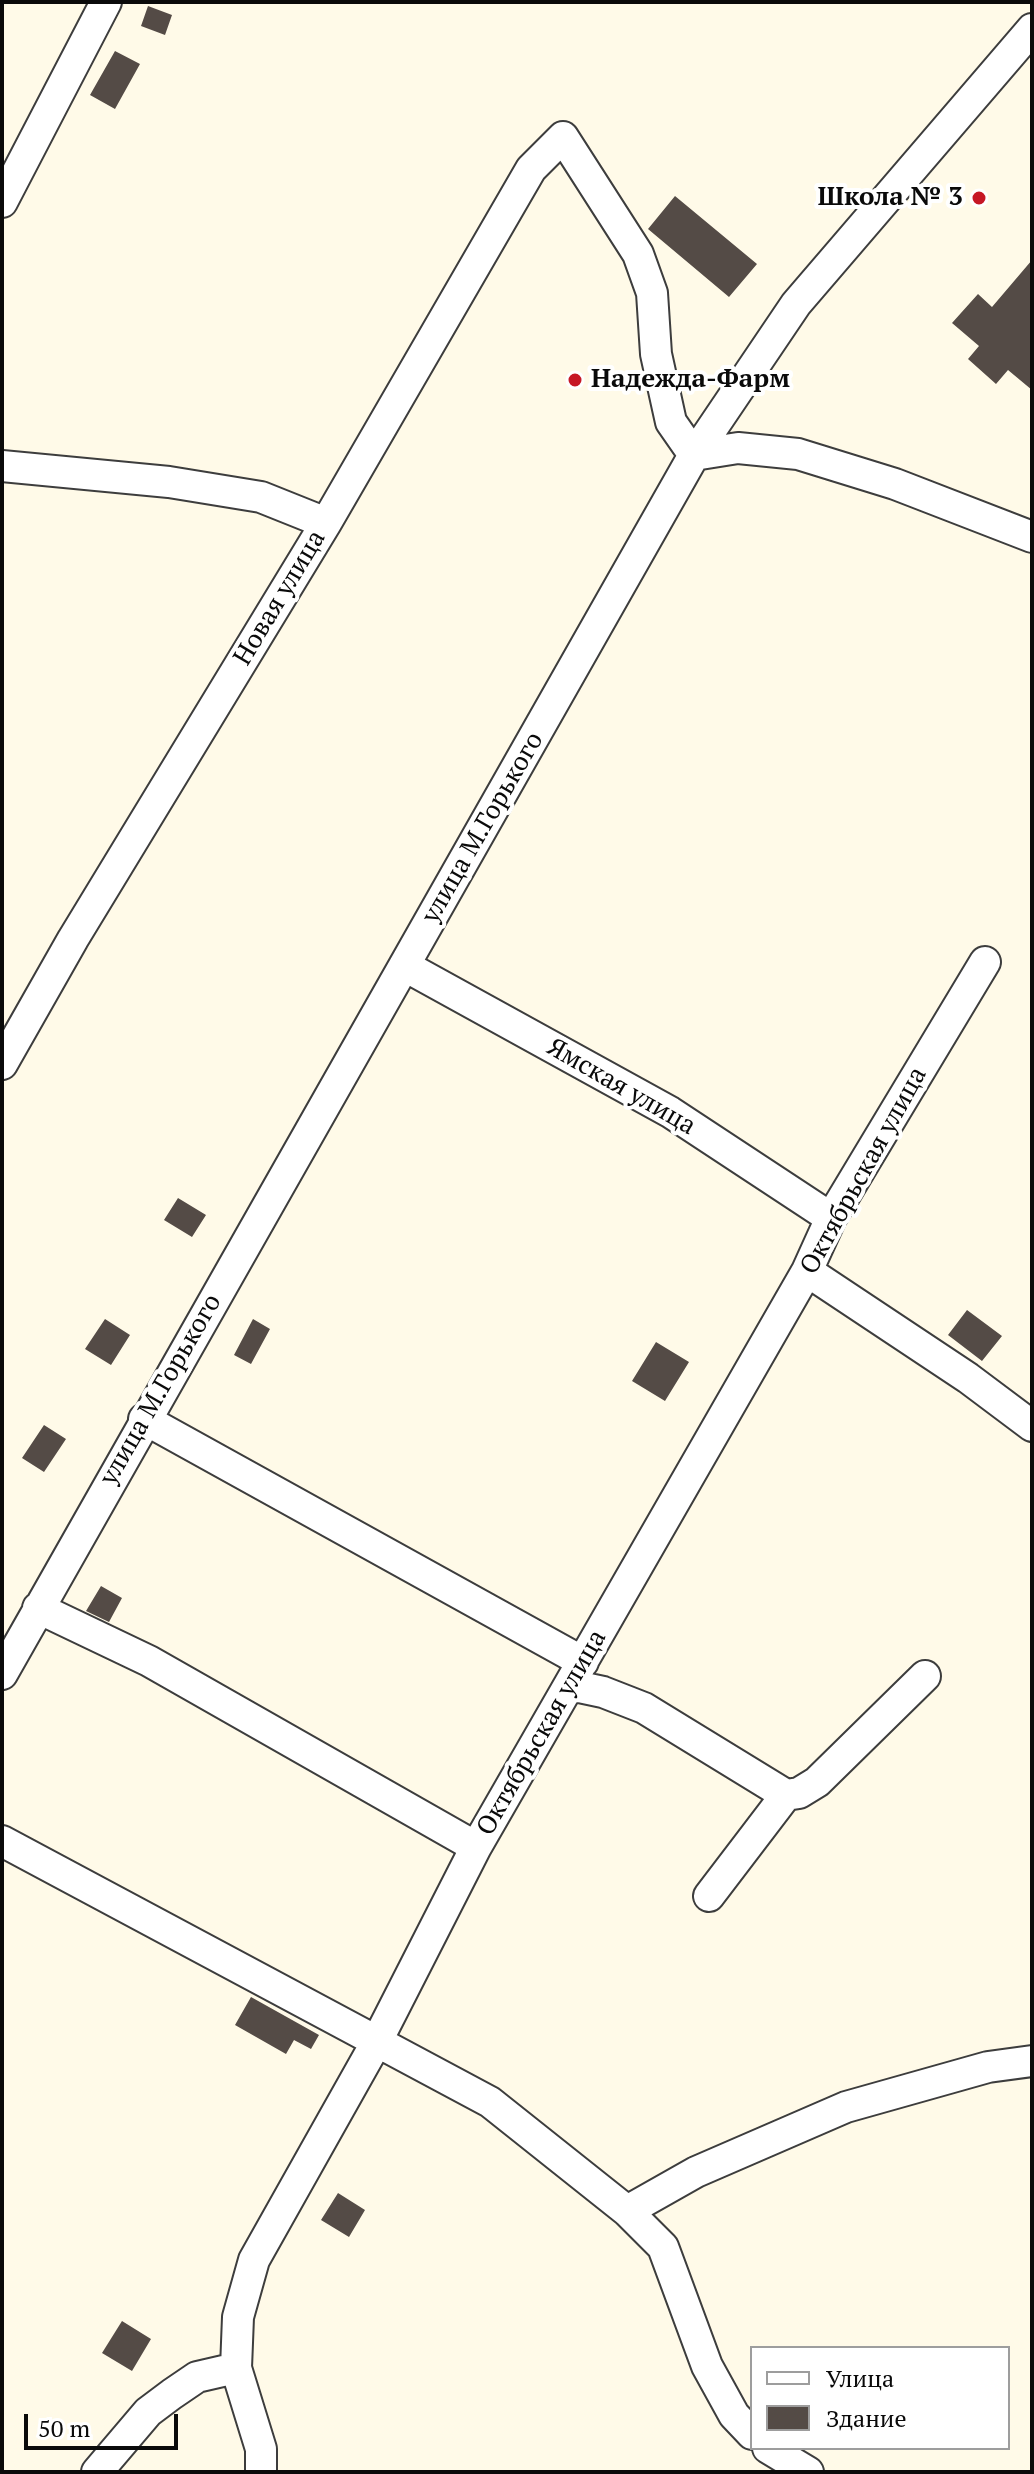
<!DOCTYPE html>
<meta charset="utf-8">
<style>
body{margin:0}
#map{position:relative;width:1034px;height:2474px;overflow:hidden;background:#fffae8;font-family:"PT Serif",serif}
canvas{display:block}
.frame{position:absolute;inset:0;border:4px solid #0a0a0a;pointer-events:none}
.legend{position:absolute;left:750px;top:2346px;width:260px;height:104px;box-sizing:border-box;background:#fff;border:2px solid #9d9d9d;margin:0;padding:10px 14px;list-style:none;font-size:24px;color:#0a0a0a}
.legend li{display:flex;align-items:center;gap:16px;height:40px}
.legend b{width:40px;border:2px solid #9d9d9d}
.scale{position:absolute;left:24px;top:2414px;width:154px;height:36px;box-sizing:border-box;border:4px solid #0a0a0a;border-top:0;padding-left:10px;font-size:24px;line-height:28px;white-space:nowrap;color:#0a0a0a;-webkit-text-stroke:6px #fff;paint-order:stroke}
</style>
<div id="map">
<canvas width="1034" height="2474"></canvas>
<div class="frame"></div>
<ul class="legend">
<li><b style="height:10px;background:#fff"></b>Улица</li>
<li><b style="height:22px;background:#544b46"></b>Здание</li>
</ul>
<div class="scale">50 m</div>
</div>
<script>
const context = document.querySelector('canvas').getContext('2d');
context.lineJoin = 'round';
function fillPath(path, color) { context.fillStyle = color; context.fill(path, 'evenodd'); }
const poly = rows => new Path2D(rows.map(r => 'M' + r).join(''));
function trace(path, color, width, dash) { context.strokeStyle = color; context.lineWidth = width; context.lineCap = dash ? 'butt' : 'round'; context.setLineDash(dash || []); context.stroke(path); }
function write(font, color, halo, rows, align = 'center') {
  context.font = font + ' "PT Serif",serif'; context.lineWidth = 8; context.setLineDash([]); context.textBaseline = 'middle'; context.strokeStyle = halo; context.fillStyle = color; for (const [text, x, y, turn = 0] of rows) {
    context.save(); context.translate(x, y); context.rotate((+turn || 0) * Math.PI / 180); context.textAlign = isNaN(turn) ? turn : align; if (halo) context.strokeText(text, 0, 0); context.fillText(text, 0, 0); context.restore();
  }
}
const building = poly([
 [148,6,172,15,165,35,141,26],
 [115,51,140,64,115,109,90,95],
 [675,196,757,264,729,297,648,229],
 [1032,260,1032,390,1008,370,996,384,968,359,979,346,952,323,978,294,992,307],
 [178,1198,206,1215,192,1237,164,1220],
 [967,1310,1002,1336,982,1361,948,1335],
 [105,1319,130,1335,111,1365,85,1349],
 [253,1319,270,1329,251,1364,234,1355],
 [656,1342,689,1362,665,1401,632,1381],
 [44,1425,66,1439,44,1472,22,1458],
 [101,1586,122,1598,109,1622,86,1611],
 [251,1997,319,2035,311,2049,294,2040,286,2054,235,2025],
 [338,2193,365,2210,349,2237,321,2220],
 [122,2321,151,2339,132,2371,102,2353]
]);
const minor = poly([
 [2,202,106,2],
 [2,466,169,482,261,497,326,523],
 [405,966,670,1112,831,1218],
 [2,1064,73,939,326,523,531,169,563,137,638,254,652,293,656,354,671,422,694,455,738,448,798,454,895,484,1032,537],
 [807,1271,968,1378,1032,1426],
 [144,1419,583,1662],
 [38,1608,149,1661,476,1847],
 [2,1674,694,455,796,304,1032,29],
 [570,1685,603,1692,644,1708,786,1795],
 [2,1841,490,2102,627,2211,663,2247,707,2366,734,2415,752,2434],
 [709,1896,786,1795,799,1793,817,1782,925,1676],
 [627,2211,696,2172,846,2107,988,2067,1032,2061],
 [768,2448,808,2472],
 [97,2472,148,2412,172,2394,197,2377,236,2368],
 [261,2472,261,2449,236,2368,238,2317,254,2260,376,2043,476,1847,807,1271,831,1218,985,962]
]);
const markers = [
 [979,198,8,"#c61725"],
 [575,380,8,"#c61725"]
];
const poiNames = [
 ["Школа № 3",963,198],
 ["Надежда-Фарм",591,380,"left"]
];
const streetNames = [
 ["Новая улица",280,598,-59],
 ["улица М.Горького",483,828,-60],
 ["Ямская улица",621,1087,30],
 ["Октябрьская улица",864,1171,-61],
 ["улица М.Горького",161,1390,-60],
 ["Октябрьская улица",542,1733,-60]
];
fillPath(building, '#544b46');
trace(minor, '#3d3d3d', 34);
trace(minor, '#fff', 30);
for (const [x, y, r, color] of markers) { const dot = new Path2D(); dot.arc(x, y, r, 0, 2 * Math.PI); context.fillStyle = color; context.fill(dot); trace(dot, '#fff', 3); }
write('bold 26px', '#0a0a0a', '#fff', poiNames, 'right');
write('26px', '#0a0a0a', '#fff', streetNames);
</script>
